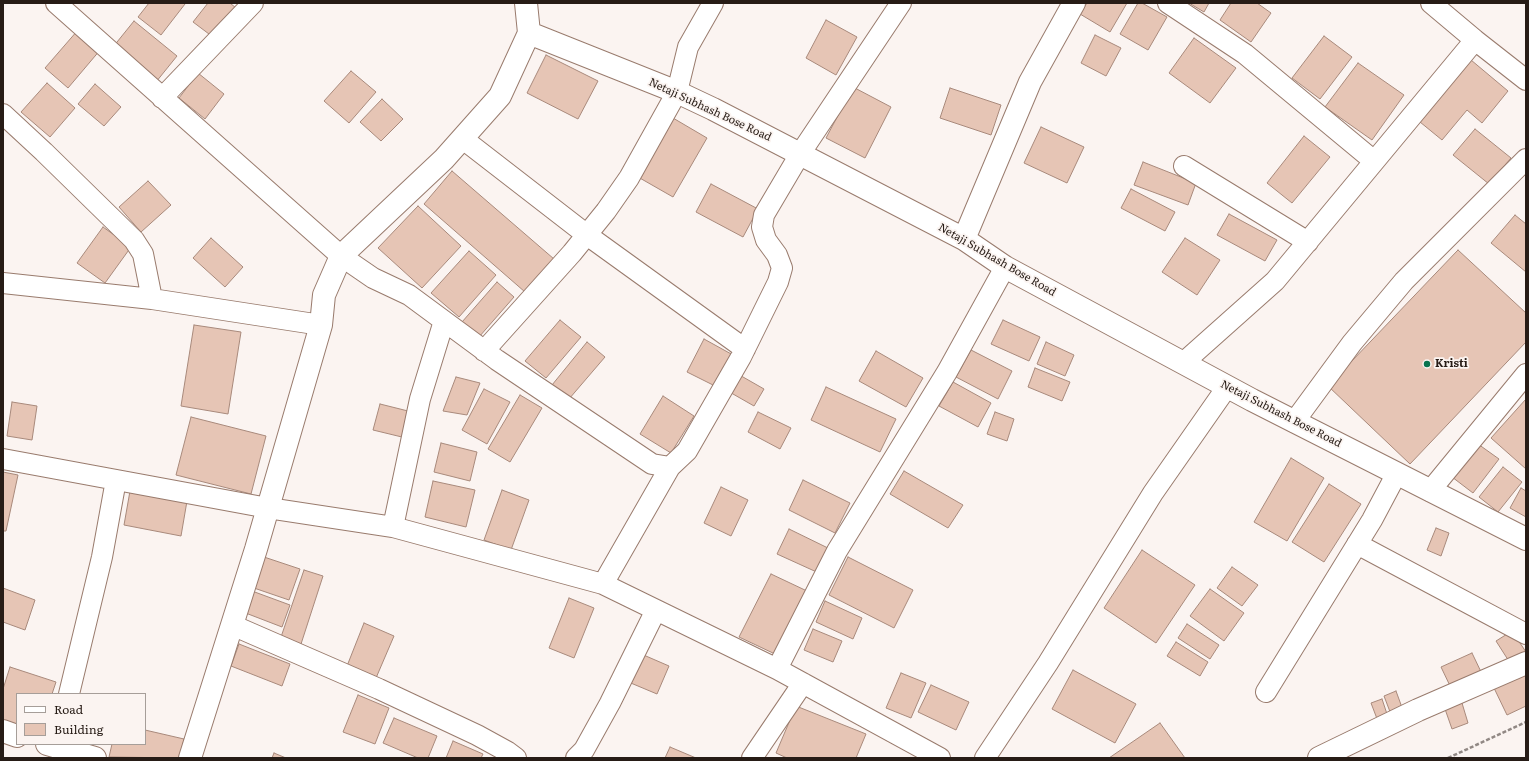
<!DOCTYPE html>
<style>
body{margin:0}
#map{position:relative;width:1529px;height:761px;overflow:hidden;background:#fbf4f1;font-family:Literata,serif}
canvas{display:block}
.frame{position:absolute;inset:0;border:4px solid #271c16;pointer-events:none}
.legend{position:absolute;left:16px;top:693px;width:130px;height:52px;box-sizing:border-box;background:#fbf4f1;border:1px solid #a69e99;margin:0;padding:5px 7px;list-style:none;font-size:12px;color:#271c16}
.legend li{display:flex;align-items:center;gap:8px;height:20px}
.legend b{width:20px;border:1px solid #a69e99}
</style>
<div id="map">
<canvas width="1529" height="761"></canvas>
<div class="frame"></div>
<ul class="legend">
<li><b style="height:5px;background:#fff"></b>Road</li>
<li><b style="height:11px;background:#e6c5b5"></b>Building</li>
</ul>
</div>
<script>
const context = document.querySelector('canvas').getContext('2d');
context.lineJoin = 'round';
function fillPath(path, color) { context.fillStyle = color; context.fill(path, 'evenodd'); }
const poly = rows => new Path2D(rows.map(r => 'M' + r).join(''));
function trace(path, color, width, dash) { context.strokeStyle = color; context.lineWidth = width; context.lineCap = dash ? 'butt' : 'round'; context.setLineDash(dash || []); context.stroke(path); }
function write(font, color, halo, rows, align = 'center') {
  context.font = font + ' Literata,serif'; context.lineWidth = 3.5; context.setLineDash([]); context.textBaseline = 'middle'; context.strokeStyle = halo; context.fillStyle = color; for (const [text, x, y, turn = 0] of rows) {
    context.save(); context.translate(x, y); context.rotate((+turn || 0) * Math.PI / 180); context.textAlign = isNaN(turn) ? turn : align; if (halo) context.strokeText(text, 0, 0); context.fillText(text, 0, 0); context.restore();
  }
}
const building = poly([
 [149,3,184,3,185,4,161,35,138,17,149,3],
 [208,3,230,3,236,8,213,37,193,22,208,3],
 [1087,3,1127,3,1110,32,1080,14,1087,3],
 [1138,3,1142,3,1167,17,1148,50,1120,34,1138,3],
 [1189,3,1209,3,1204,12,1189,3],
 [1231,3,1257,3,1271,13,1251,42,1220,20,1231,3],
 [826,20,857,37,836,75,806,58,826,20],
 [134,21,177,56,156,82,113,47,134,21],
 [78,30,101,49,68,88,45,68,78,30],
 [1095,35,1121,48,1106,76,1081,63,1095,35],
 [1324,36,1352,57,1320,99,1292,78,1324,36],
 [1194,38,1236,68,1210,103,1169,73,1194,38],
 [546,55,598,81,578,119,527,93,546,55],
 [1471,60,1508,91,1482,123,1467,110,1442,140,1420,122,1471,60],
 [1358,63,1404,95,1372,140,1325,107,1358,63],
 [351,71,376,92,349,123,324,101,351,71],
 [198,73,224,94,205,119,179,98,198,73],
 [47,83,75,108,50,137,21,112,47,83],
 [95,84,121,107,104,126,78,104,95,84],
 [853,87,891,107,865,158,826,138,853,87],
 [950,88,1001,105,991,135,940,118,950,88],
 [382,99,403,119,381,141,360,122,382,99],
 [673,118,707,138,673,197,638,177,673,118],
 [1041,127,1084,147,1067,183,1024,163,1041,127],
 [1475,129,1511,158,1489,184,1453,155,1475,129],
 [1304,136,1330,157,1292,203,1267,183,1304,136],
 [1143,162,1196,183,1188,205,1134,185,1143,162],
 [452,171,554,259,525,292,424,204,452,171],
 [148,181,171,205,141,232,119,207,148,181],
 [711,184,758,209,743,237,696,212,711,184],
 [1131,189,1175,212,1165,231,1121,208,1131,189],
 [418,206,461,246,422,288,378,248,418,206],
 [1229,214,1277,240,1265,261,1217,235,1229,214],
 [1515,215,1526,224,1526,272,1491,243,1515,215],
 [103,227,131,247,105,283,77,263,103,227],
 [211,238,243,267,225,287,193,258,211,238],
 [1185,238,1220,260,1197,295,1162,272,1185,238],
 [1458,250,1526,313,1526,342,1410,464,1328,386,1458,250],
 [469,251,496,275,459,317,431,293,469,251],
 [497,282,514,297,479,337,462,322,497,282],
 [560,320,581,337,546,378,525,361,560,320],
 [1003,320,1040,337,1029,361,991,344,1003,320],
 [194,325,241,332,228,414,181,406,194,325],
 [704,339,733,355,717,387,687,372,704,339],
 [587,342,605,357,569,399,552,385,587,342],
 [1046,342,1074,355,1065,376,1037,364,1046,342],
 [971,350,1012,371,998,399,956,377,971,350],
 [876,351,923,378,906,407,859,381,876,351],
 [1035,368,1070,382,1062,401,1028,387,1035,368],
 [736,373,764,389,754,406,726,390,736,373],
 [456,377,480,383,467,415,443,411,456,377],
 [953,382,991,403,978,427,939,406,953,382],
 [826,387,896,419,880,452,811,420,826,387],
 [484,389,510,402,487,444,462,430,484,389],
 [520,395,542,408,510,462,488,449,520,395],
 [663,396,694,416,671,453,640,434,663,396],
 [1526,399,1526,469,1491,438,1526,399],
 [12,402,37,406,32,440,7,436,12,402],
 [380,404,412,412,406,438,373,430,380,404],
 [758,412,791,428,780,449,748,432,758,412],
 [995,412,1014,419,1007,441,987,434,995,412],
 [191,417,266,436,251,494,176,475,191,417],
 [441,443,477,452,470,481,434,472,441,443],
 [1478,444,1499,459,1473,493,1452,477,1478,444],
 [1291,458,1324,478,1287,541,1254,522,1291,458],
 [1503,467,1522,482,1498,512,1479,497,1503,467],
 [904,471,963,505,948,528,890,494,904,471],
 [3,472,18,475,6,531,3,531,3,472],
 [803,480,850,503,835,533,789,510,803,480],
 [433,481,475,490,466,527,425,517,433,481],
 [1329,484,1361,504,1324,562,1292,542,1329,484],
 [721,487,748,500,731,536,704,523,721,487],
 [1521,488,1526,491,1526,517,1510,508,1521,488],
 [502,490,529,500,511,550,484,540,502,490],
 [130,491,187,501,181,536,124,525,130,491],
 [1436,528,1449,533,1441,556,1427,550,1436,528],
 [789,529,832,550,821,574,777,554,789,529],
 [1142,550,1195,585,1156,643,1104,608,1142,550],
 [261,556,300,569,289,600,251,587,261,556],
 [848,557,913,590,894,628,829,595,848,557],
 [1232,567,1258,585,1242,606,1217,588,1232,567],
 [304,570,323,576,301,644,281,637,304,570],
 [771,574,807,591,775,654,739,637,771,574],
 [3,588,35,600,25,630,3,622,3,588],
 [1210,589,1244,613,1224,641,1190,616,1210,589],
 [252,591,290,605,282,627,243,612,252,591],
 [569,598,594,608,574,658,549,648,569,598],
 [825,601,862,618,853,639,816,622,825,601],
 [364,623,394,636,376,678,347,666,364,623],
 [1187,624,1219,645,1210,659,1178,638,1187,624],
 [813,629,842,641,833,662,804,650,813,629],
 [1512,631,1526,652,1526,657,1512,666,1496,641,1512,631],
 [1176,642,1208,662,1200,676,1167,656,1176,642],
 [239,644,290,664,282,686,231,666,239,644],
 [639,653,669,666,657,694,626,681,639,653],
 [1472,653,1483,676,1452,690,1441,667,1472,653],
 [10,667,56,682,52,694,17,694,17,726,3,722,3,689,10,667],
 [1073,670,1136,704,1115,743,1052,709,1073,670],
 [901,673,926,683,911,718,886,708,901,673],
 [1526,673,1526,706,1507,715,1494,688,1526,673],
 [931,685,969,702,956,730,918,712,931,685],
 [1396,691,1404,713,1392,717,1384,696,1396,691],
 [358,695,389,708,375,744,343,732,358,695],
 [1382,699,1389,720,1379,724,1371,703,1382,699],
 [1462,703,1468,723,1452,729,1445,709,1462,703],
 [796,706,866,734,856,758,787,758,776,753,796,706],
 [394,718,437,736,428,758,418,758,383,743,394,718],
 [1160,723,1185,758,1109,758,1160,723],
 [145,730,184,739,180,758,109,757,112,744,145,744,145,730],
 [453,741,483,754,481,758,446,758,453,741],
 [670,747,696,758,665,758,670,747],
 [274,753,286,758,272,758,274,753]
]);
const path = poly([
 [1448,758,1526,722]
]);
const street = poly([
 [56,3,341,256,373,278,409,295,497,360,652,464,670,467,687,451,741,357,778,282,782,268,777,255,766,240,762,227,764,215,800,154,901,3],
 [1168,3,1245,54,1374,161],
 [1431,3,1475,40,1526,80],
 [162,98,253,3],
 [3,114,44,152,134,240,143,254,152,299],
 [463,139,587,235,745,349],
 [1184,166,1308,242],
 [3,283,152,299,321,325],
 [484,351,572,253,606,211,629,178,677,92,688,47,713,3],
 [1183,363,1275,281,1475,40],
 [1294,422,1352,343,1404,281,1526,159],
 [3,459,268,508,393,527,603,584,777,669,940,758],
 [1430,491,1526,374],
 [393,527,420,399,444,321],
 [1357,544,1526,634],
 [603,584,670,467],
 [232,625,379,689,477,735,508,752,516,758],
 [777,669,837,551,947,372,1005,267],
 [1266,692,1372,520,1397,473],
 [69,694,102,557,116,480],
 [576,758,584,750,610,703,656,610],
 [752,758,803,683],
 [985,758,1048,663,1153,493,1227,387]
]);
const secondary = poly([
 [526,3,529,33,677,92,713,109,964,239,1005,267,1252,400,1526,539],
 [964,239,1030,82,1074,3],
 [3,731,17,736],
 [47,744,95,758],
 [190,758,256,549,321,325,324,295,341,256,444,159,500,96,529,33],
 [1319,758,1418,710,1526,663]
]);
const markers = [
 [1427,364,4,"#08744e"]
];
const streetNames = [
 ["Netaji Subhash Bose Road",710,110,25],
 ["Netaji Subhash Bose Road",997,260,30],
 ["Netaji Subhash Bose Road",1281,414,27]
];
const poiNames = [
 ["Kristi",1435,364]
];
fillPath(building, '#e6c5b5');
trace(building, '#a8897b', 1);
trace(street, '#997b6d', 22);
trace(secondary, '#997b6d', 24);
trace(path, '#918884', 2.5, [4, 2]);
trace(street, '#fff', 20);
trace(secondary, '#fff', 22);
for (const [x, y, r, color] of markers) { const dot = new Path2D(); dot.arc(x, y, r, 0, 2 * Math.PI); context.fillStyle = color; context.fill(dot); trace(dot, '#fbf4f1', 1.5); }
write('11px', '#271c16', '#fbf4f1', streetNames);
write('bold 11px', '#271c16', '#fbf4f1', poiNames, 'left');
</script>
